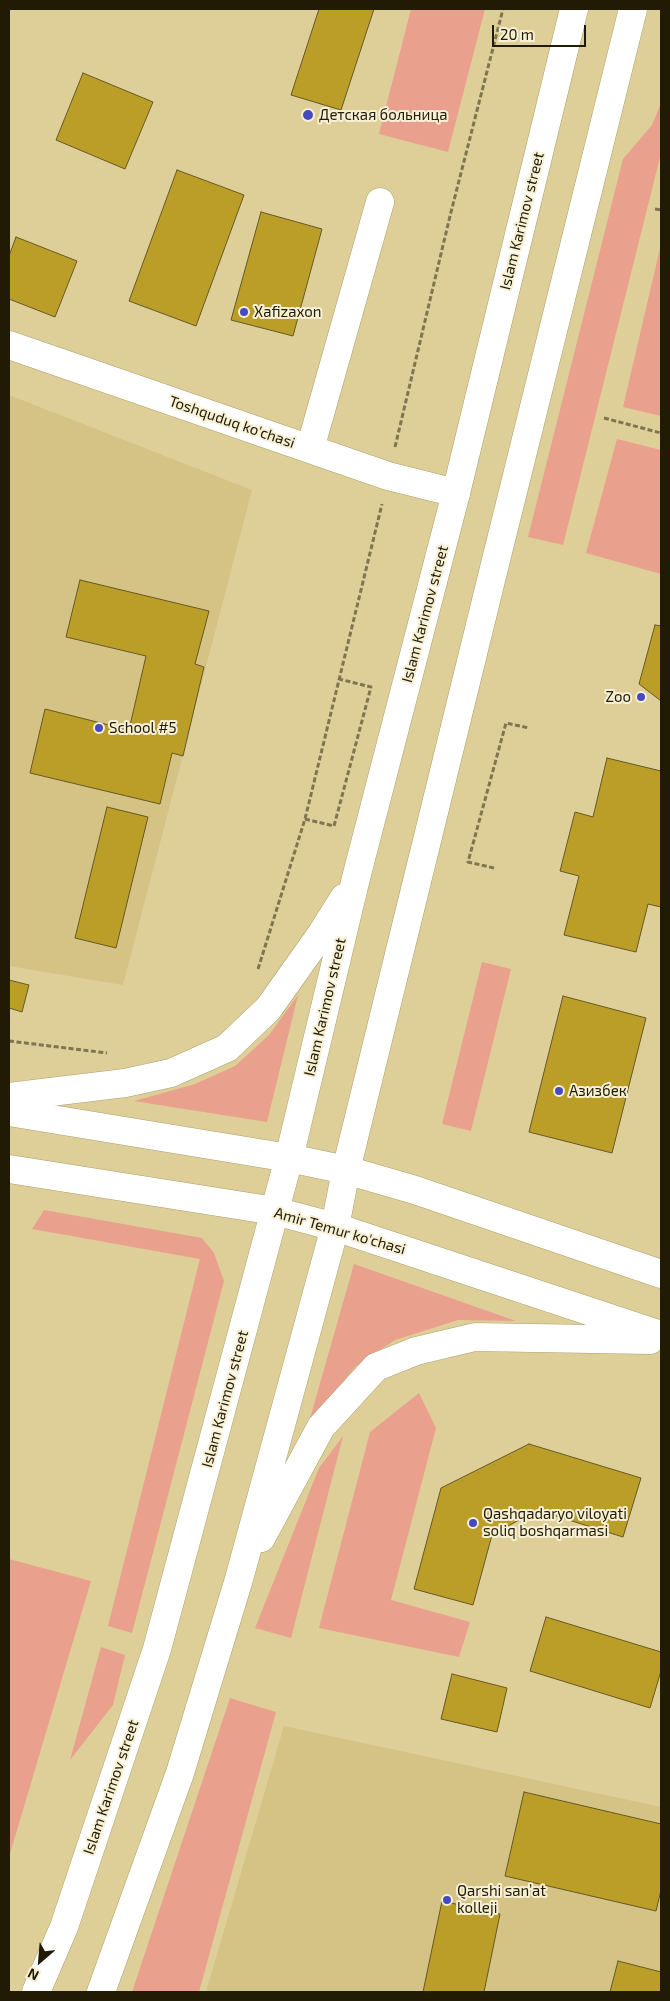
<!DOCTYPE html>
<meta charset="utf-8">
<style>
body{margin:0}
#map{position:relative;width:670px;height:2001px;overflow:hidden;background:#decf99;font-family:"Exo 2",sans-serif}
canvas{display:block}
.frame{position:absolute;inset:0;border:10px solid #211b06;pointer-events:none}
.north{position:absolute;left:15px;top:1936px;width:50px;height:50px;-webkit-text-stroke:4px #f7f0d5;paint-order:stroke;rotate:207deg;font-size:14px;font-weight:700;line-height:20px;text-align:center;color:#211b06}
.north::after{content:'';display:block;margin:auto;width:18px;height:22px;background:#211b06;clip-path:polygon(50% 0,100% 100%,50% 72%,0 100%)}
.scale{position:absolute;left:492px;top:25px;width:94px;height:22px;box-sizing:border-box;border:2px solid #211b06;border-top:0;padding-left:6px;font-size:15px;line-height:18px;white-space:nowrap;color:#211b06;-webkit-text-stroke:4px #f7f0d5;paint-order:stroke}
</style>
<div id="map">
<canvas width="670" height="2001"></canvas>
<div class="frame"></div>
<div class="north">N</div>
<div class="scale">20 m</div>
</div>
<script>
const context = document.querySelector('canvas').getContext('2d');
context.lineJoin = 'round';
function fillPath(path, color) { context.fillStyle = color; context.fill(path, 'evenodd'); }
const poly = rows => new Path2D(rows.map(r => 'M' + r).join(''));
function trace(path, color, width, dash) { context.strokeStyle = color; context.lineWidth = width; context.lineCap = dash ? 'butt' : 'round'; context.setLineDash(dash || []); context.stroke(path); }
function write(font, color, halo, rows, align = 'center') {
  context.font = font + ' "Exo 2",sans-serif'; context.lineWidth = 4; context.setLineDash([]); context.textBaseline = 'middle'; context.strokeStyle = halo; context.fillStyle = color; for (const [text, x, y, turn = 0] of rows) {
    context.save(); context.translate(x, y); context.rotate((+turn || 0) * Math.PI / 180); context.textAlign = isNaN(turn) ? turn : align; if (halo) context.strokeText(text, 0, 0); context.fillText(text, 0, 0); context.restore();
  }
}
const built = poly([
 [9,395,252,490,123,985,9,966],
 [284,1726,661,1807,661,1992,206,1992]
]);
const green = poly([
 [411,9,485,9,448,152,379,134],
 [661,103,661,153,563,545,528,537,623,159,652,125],
 [661,244,661,416,623,407],
 [617,439,661,450,661,574,586,553],
 [482,962,511,969,471,1131,442,1124],
 [298,995,267,1122,134,1101,195,1084,235,1066,269,1035],
 [44,1210,202,1238,214,1253,224,1281,132,1633,108,1626,200,1259,32,1229],
 [354,1264,516,1321,458,1320,395,1340,356,1366,309,1422],
 [419,1393,436,1428,391,1600,470,1622,459,1657,319,1628,370,1432],
 [343,1436,291,1638,255,1628,319,1468],
 [9,1559,91,1581,9,1857],
 [101,1647,125,1655,113,1705,70,1760],
 [230,1698,276,1712,199,1992,132,1992]
]);
const building = poly([
 [319,9,374,9,341,110,291,95,319,9],
 [83,73,153,102,125,169,56,140,83,73],
 [177,170,244,195,196,326,129,301,177,170],
 [261,212,322,229,293,336,231,320,261,212],
 [16,237,77,261,55,317,9,299,9,256,16,237],
 [80,580,209,611,195,664,204,667,183,756,172,753,160,804,30,773,45,709,129,730,146,656,66,637,80,580],
 [655,625,661,626,661,701,639,684,655,625],
 [607,758,661,771,661,907,648,904,636,952,564,935,579,876,560,871,575,812,593,817,607,758],
 [107,807,148,817,116,948,75,938,107,807],
 [9,980,29,985,22,1012,9,1008,9,980],
 [563,996,646,1018,612,1153,529,1132,563,996],
 [529,1444,641,1478,623,1537,537,1510,492,1535,473,1605,414,1589,441,1488,529,1444],
 [546,1617,661,1652,661,1671,650,1708,530,1671,546,1617],
 [452,1674,507,1688,497,1732,441,1719,452,1674],
 [524,1792,661,1824,661,1890,656,1911,505,1876,524,1792],
 [442,1901,500,1914,484,1992,423,1992,442,1901],
 [618,1961,661,1972,661,1992,610,1992,618,1961]
]);
const path = poly([
 [655,209,661,210],
 [604,418,661,433],
 [395,447,450,216,503,9],
 [305,819,334,826,371,687,339,679],
 [494,868,468,862,506,723,529,728],
 [258,969,305,819,382,504],
 [9,1041,107,1053]
]);
const minor = poly([
 [9,345,388,476,456,493],
 [310,449,380,202]
]);
const major = poly([
 [9,1097,125,1083,171,1073,227,1048,268,1009,322,933,344,898],
 [9,1112,289,1158,346,1170,415,1190,661,1274],
 [9,1169,275,1211,335,1227,661,1335],
 [261,1538,321,1427,376,1367,416,1351,475,1337,650,1340],
 [36,1992,64,1927,157,1649,289,1158,356,878,456,493,574,9],
 [101,1992,180,1773,239,1579,335,1227,346,1170,496,560,633,9]
]);
const markers = [
 [308,115,6,"#444bc0"],
 [244,312,5,"#444bc0"],
 [641,697,5,"#444bc0"],
 [99,728,5,"#444bc0"],
 [559,1091,5,"#444bc0"],
 [473,1523,5,"#444bc0"],
 [447,1900,5,"#444bc0"]
];
const poiNames = [
 ["Детская больница",319,115],
 ["Xafizaxon",254,312],
 ["Zoo",631,697,"right"],
 ["School #5",109,728],
 ["Азизбек",569,1091],
 ["Qashqadaryo viloyati",483,1514],
 ["soliq boshqarmasi",483,1531],
 ["Qarshi san’at",457,1891],
 ["kolleji",457,1908]
];
const streetNames = [
 ["Islam Karimov street",522,221,-76],
 ["Toshquduq ko'chasi",232,422,19],
 ["Islam Karimov street",425,614,-75],
 ["Islam Karimov street",325,1007,-77],
 ["Amir Temur ko'chasi",340,1231,16],
 ["Islam Karimov street",225,1399,-75],
 ["Islam Karimov street",111,1787,-71]
];
fillPath(built, '#d4c385');
fillPath(green, '#e9a08d');
fillPath(building, '#bb9e28');
trace(building, '#665825', 1);
trace(minor, '#ad9f6a', 29);
trace(major, '#ad9f6a', 29);
trace(path, '#807550', 3, [5, 2.5]);
trace(minor, '#fff', 28);
trace(major, '#fff', 28);
for (const [x, y, r, color] of markers) { const dot = new Path2D(); dot.arc(x, y, r, 0, 2 * Math.PI); context.fillStyle = color; context.fill(dot); trace(dot, '#f7f0d5', 2); }
write('15px', '#211b06', '#f7f0d5', poiNames, 'left');
write('15px', '#211b06', '#f7f0d5', streetNames);
</script>
